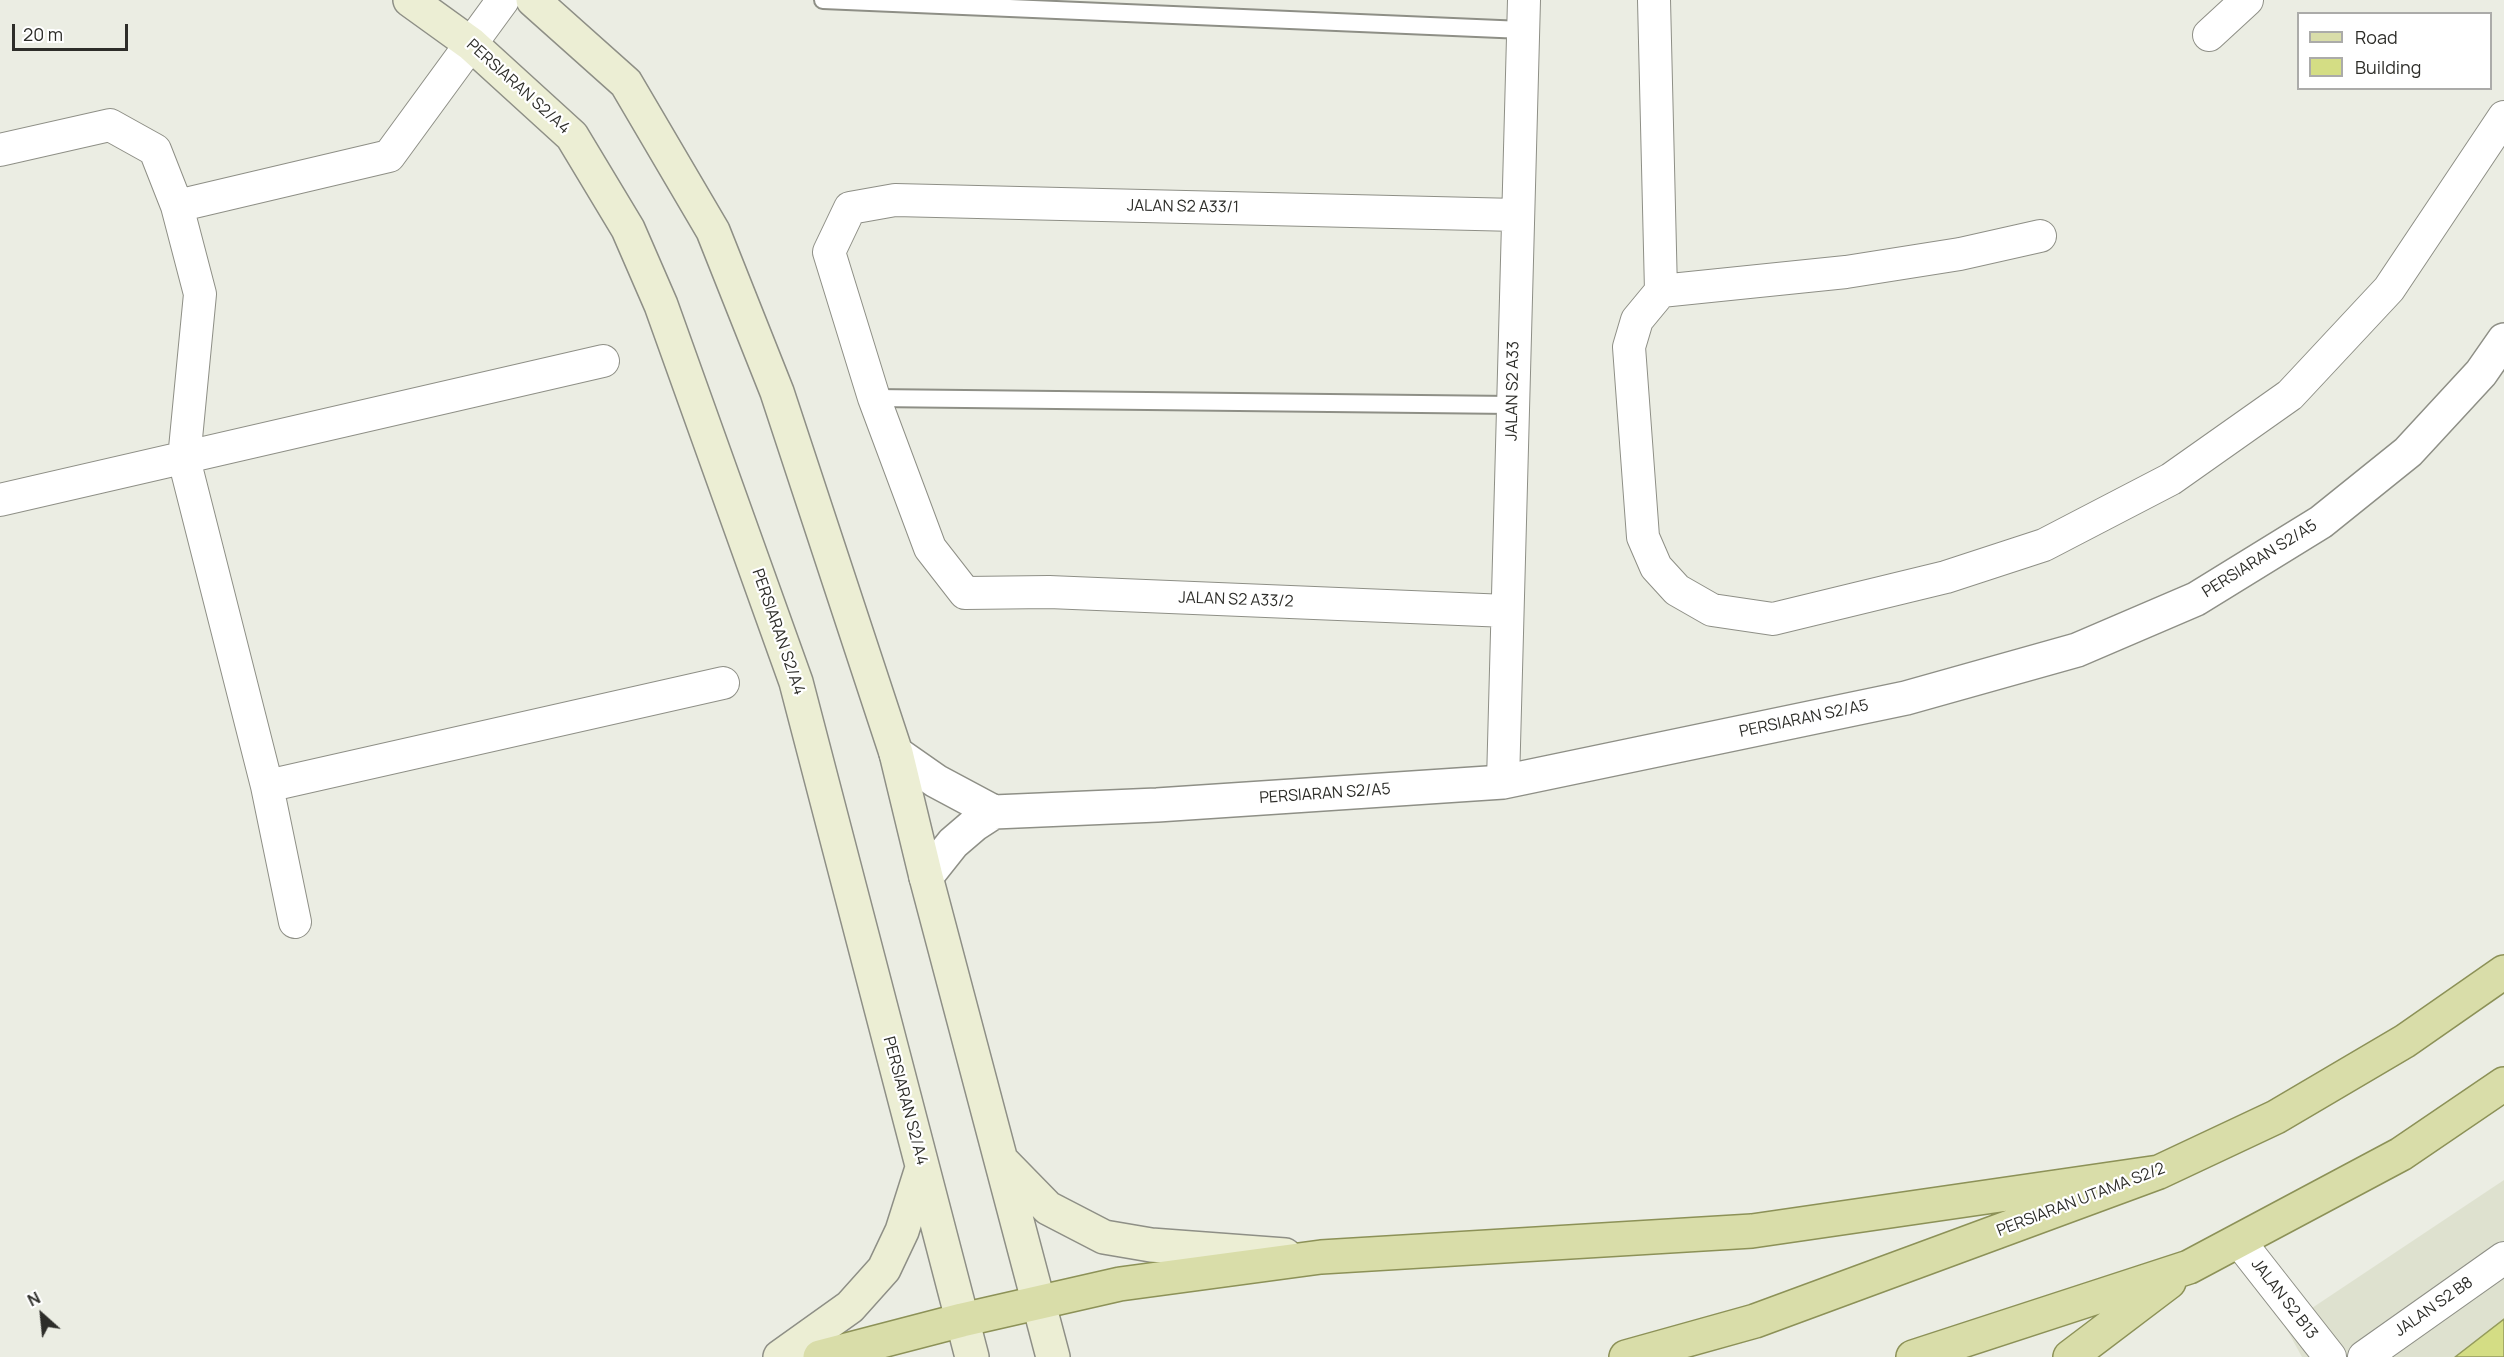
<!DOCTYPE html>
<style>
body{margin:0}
#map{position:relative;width:2504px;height:1357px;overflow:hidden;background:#ebede3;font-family:Manrope,sans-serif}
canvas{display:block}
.legend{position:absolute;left:2297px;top:12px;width:195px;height:78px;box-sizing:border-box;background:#fff;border:2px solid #ababa9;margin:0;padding:8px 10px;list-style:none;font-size:18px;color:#2d2d29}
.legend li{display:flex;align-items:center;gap:12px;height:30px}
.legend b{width:30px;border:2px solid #ababa9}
.north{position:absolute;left:12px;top:1285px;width:60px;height:60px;-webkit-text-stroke:4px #fff;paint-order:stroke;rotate:333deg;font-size:16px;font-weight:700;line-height:24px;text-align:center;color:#2d2d29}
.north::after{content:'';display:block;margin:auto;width:21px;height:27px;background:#2d2d29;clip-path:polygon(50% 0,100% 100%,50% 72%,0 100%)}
.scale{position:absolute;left:12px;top:24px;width:116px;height:27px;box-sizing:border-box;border:3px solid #2d2d29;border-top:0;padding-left:8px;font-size:18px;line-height:21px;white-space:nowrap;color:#2d2d29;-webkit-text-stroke:4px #fff;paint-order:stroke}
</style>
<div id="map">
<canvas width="2504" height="1357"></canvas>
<ul class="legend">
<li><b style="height:8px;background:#d9dda9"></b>Road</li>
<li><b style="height:16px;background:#d4dd84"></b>Building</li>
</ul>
<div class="north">N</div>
<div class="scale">20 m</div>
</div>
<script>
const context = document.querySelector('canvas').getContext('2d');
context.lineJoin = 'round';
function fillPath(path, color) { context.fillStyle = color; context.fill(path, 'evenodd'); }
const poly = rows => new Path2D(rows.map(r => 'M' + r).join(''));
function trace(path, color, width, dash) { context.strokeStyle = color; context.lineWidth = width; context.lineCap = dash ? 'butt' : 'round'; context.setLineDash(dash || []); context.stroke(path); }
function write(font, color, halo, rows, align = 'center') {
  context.font = font + ' Manrope,sans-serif'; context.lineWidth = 4.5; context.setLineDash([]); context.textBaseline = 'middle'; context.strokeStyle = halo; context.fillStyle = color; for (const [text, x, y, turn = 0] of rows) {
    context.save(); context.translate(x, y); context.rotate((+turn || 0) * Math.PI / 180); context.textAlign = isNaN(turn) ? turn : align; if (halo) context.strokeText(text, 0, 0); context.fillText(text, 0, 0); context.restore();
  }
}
const built = poly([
 [2504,1180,2504,1357,2302,1357,2285,1326]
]);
const building = poly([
 [2504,1319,2504,1357,2455,1357,2504,1319]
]);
const service = poly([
 [823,0,1523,30],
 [874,398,1512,405]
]);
const minor = poly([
 [1654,0,1661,291,1637,320,1629,347,1643,537,1656,567,1677,590,1712,610,1773,619,1946,577,2044,545,2171,479,2290,395,2389,289,2504,117],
 [2209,35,2247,0],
 [0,150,110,125,155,150,177,206,389,156,503,0],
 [177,206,200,294,184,459,267,786,295,922],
 [1661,291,1846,272,1960,254,2040,236],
 [0,500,603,361],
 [1507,611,1049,592,965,593,930,548,874,398,829,252,850,208,895,200,1517,215],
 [1503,782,1524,0],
 [267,786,723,683],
 [2239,1241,2330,1357],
 [2364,1357,2504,1258]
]);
const tertiary = poly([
 [896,753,936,781,994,812],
 [926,877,953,843,974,825,994,812,1157,805,1503,782,1906,698,2077,650,2196,599,2321,522,2408,452,2481,373,2504,340]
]);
const secondary = poly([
 [410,0,471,44,572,136,628,229,661,305,796,682,972,1357],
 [533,0,626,83,713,231,777,392,896,753,926,877,1053,1357],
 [1004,1163,1048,1208,1104,1237,1151,1245,1285,1255],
 [780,1357,850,1307,884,1269,902,1231,922,1168]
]);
const primary = poly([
 [820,1357,962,1320,1120,1284,1321,1257,1752,1231,2159,1172],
 [1626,1357,1755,1321,2159,1172,2276,1117,2405,1041,2504,972],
 [1913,1357,2189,1267,2401,1154,2504,1084],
 [2070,1357,2169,1282]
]);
const streetNames = [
 ["PERSIARAN S2/A4",518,87,42],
 ["JALAN S2 A33/1",1183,207,1],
 ["JALAN S2 A33",1513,391,-89],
 ["PERSIARAN S2/A5",2260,559,-32],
 ["JALAN S2 A33/2",1236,600,2],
 ["PERSIARAN S2/A4",778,632,71],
 ["PERSIARAN S2/A5",1804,719,-12],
 ["PERSIARAN S2/A5",1325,794,-4],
 ["PERSIARAN S2/A4",905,1101,75],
 ["PERSIARAN UTAMA S2/2",2081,1200,-21],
 ["JALAN S2 B13",2284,1299,52],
 ["JALAN S2 B8",2434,1307,-35]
];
fillPath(built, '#dee1cf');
fillPath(building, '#d4dd84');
trace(building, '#949b5c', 1.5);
trace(service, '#8e8f86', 20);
trace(minor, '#8e8f86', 34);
trace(tertiary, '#8e8f86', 36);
trace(secondary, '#8e8f86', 36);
trace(primary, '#8c9157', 36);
trace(service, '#fff', 16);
trace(minor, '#fff', 32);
trace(tertiary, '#fff', 33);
trace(secondary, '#eceed4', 33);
trace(primary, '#d9dda9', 33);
write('16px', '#2d2d29', '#fff', streetNames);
</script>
